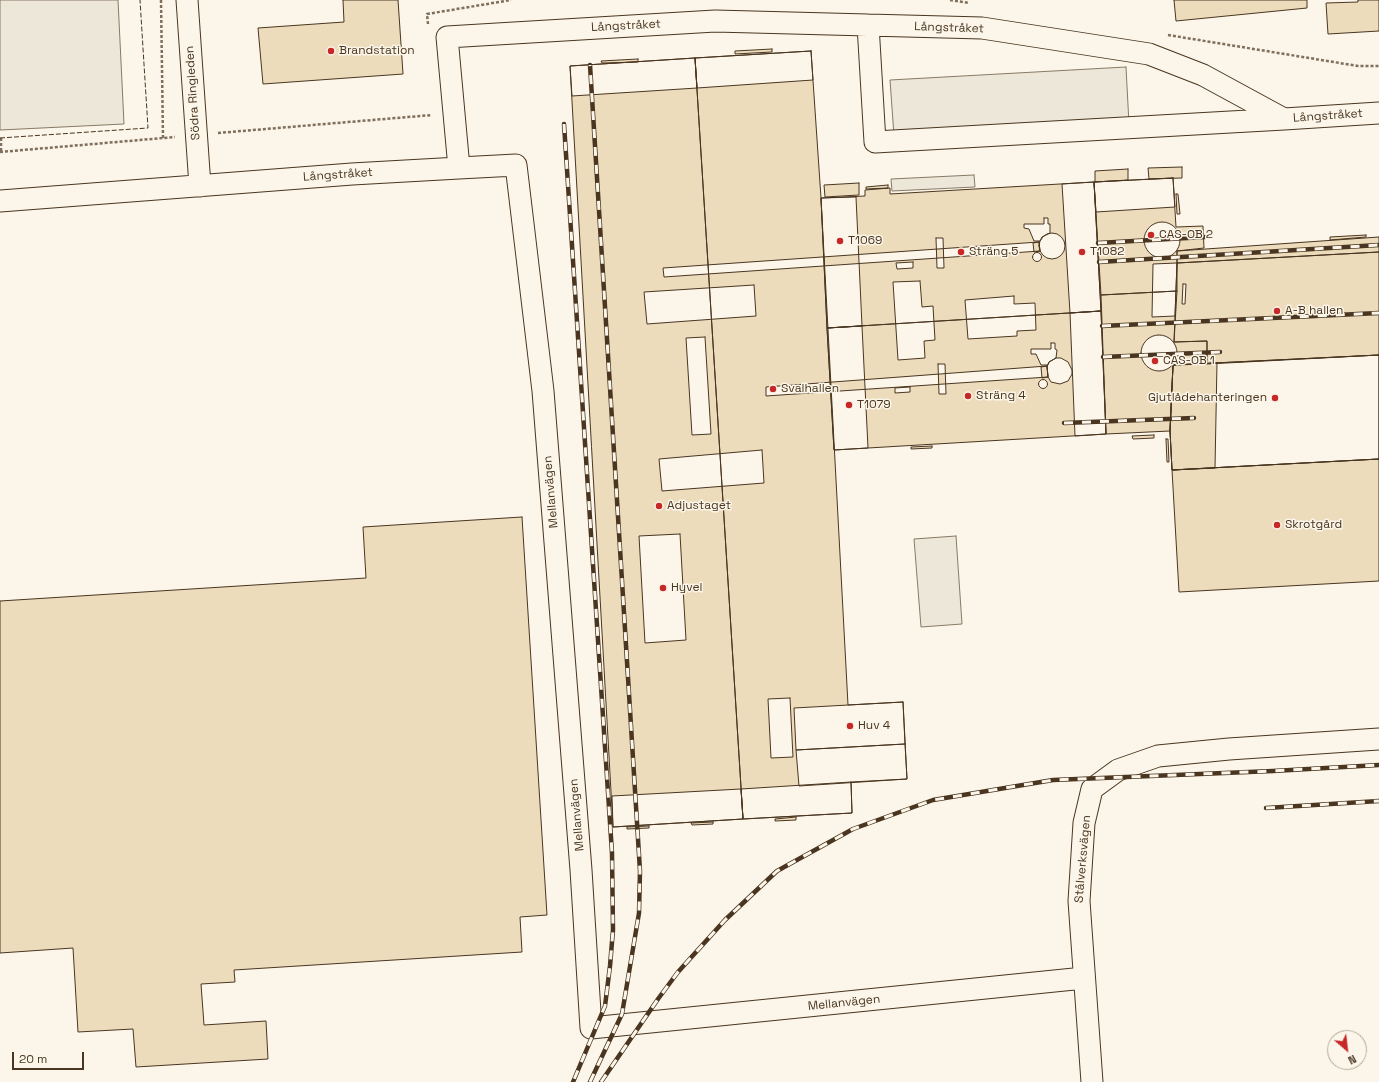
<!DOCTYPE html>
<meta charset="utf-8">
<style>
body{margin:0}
#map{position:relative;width:1379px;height:1082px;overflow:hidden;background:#fbf6e9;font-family:"Space Grotesk",sans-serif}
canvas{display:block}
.north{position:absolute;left:1327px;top:1030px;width:40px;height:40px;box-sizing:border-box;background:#fbf6e9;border:1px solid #b4a999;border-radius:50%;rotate:152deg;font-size:11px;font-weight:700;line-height:16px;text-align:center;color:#4a3520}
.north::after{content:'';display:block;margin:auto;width:14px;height:18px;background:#c62828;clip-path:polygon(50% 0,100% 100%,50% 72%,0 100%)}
.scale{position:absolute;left:12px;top:1052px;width:72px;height:18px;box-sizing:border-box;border:2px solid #4a3520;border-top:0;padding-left:5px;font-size:12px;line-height:14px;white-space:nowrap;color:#4a3520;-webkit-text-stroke:3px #fbf6e9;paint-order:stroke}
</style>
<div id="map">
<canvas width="1379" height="1082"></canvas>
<div class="north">N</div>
<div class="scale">20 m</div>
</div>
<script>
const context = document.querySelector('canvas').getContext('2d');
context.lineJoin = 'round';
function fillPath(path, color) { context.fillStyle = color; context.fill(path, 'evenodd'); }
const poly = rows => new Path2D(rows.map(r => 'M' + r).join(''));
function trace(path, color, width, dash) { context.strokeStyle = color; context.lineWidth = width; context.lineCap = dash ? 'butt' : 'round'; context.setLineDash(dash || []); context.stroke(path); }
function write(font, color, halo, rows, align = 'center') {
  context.font = font + ' "Space Grotesk",sans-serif'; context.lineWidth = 3; context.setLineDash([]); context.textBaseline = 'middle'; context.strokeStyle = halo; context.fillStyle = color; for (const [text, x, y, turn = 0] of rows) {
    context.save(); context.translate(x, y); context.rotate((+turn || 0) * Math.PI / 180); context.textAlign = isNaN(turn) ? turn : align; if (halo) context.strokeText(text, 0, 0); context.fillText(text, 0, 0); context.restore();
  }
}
const parking = poly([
 [0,0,118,0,124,124,0,130,0,0],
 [1126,67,1129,124,894,136,890,80,1126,67],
 [974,175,975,187,892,191,891,179,974,175],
 [956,536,962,624,921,627,914,539,956,536]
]);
const building = poly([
 [343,0,398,0,403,74,263,84,258,28,344,22,343,0],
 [1174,0,1307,0,1307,8,1176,21,1174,0],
 [1358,0,1379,0,1379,31,1328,34,1326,3,1358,2,1358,0],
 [772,49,772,52,735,54,735,51,772,49],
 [811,51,821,198,848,705,903,702,907,779,851,782,852,813,743,819,695,58,811,51],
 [811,51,813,80,697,88,695,58,811,51],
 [695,58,743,819,613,827,570,66,695,58],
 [695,58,697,88,572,96,570,66,695,58],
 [638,59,638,62,602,63,601,61,638,59],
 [1182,167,1182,178,1149,179,1148,168,1182,167],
 [1128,169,1128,180,1095,182,1095,171,1128,169],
 [1173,178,1175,207,1096,212,1094,182,1173,178],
 [1173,178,1176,227,1203,226,1204,248,1177,251,1177,291,1101,295,1094,182,1173,178],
 [1094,182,1101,311,827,328,821,198,865,196,865,190,890,188,890,194,1094,182],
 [1094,182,1101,311,1070,313,1062,184,1094,182],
 [859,183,859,195,825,197,824,185,859,183],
 [888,185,888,188,866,189,866,187,888,185],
 [1176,194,1178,194,1180,214,1177,214,1176,194],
 [856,197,862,326,827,328,821,198,856,197],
 [1044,218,1048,218,1048,224,1050,224,1050,233,1042,237,1040,241,1034,241,1029,229,1024,228,1024,224,1044,224,1044,218],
 '1144 240a18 18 0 1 1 36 0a18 18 0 1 1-36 0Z',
 '1039 246a13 13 0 1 1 26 0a13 13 0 1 1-26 0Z',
 [1366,235,1366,237,1330,240,1330,237,1366,235],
 [1379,237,1379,252,1177,263,1177,251,1379,237],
 [936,238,943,238,944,268,937,268,936,238],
 [1039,242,1040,251,664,277,663,268,1039,242],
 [1039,242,1040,251,1034,252,1033,243,1039,242],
 [1379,252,1379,355,1207,364,1207,341,1174,342,1177,263,1379,252],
 '1032.5 257a4.5 4.5 0 1 1 9 0a4.5 4.5 0 1 1-9 0Z',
 [913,262,913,268,897,269,896,263,913,262],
 [1177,263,1175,316,1152,317,1153,264,1177,263],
 [920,281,922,307,933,306,935,340,924,341,925,358,898,360,893,282,920,281],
 [1183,284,1186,284,1185,304,1182,304,1183,284],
 [754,285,756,316,647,324,644,292,754,285],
 [1177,291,1174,342,1207,341,1207,364,1173,365,1170,431,1106,434,1101,295,1177,291],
 [1014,296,1014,304,1035,303,1036,330,1017,331,1017,336,968,339,965,300,1014,296],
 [1101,311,1106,434,834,450,827,328,1101,311],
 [1101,311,1106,434,1075,436,1070,313,1101,311],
 [862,326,868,448,834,450,827,328,862,326],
 '1141 353a18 18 0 1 1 36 0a18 18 0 1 1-36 0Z',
 [705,337,711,434,692,435,686,338,705,337],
 [1051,343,1055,343,1055,349,1057,350,1056,358,1049,362,1048,365,1041,365,1036,354,1031,354,1031,349,1051,349,1051,343],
 [1379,355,1379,459,1172,470,1170,431,1173,365,1379,355],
 [1379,355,1379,459,1172,470,1170,431,1173,365,1379,355],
 [1056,358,1061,358,1068,362,1072,370,1072,374,1068,381,1060,384,1051,382,1048,377,1047,366,1049,362,1056,358],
 [1217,363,1215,468,1172,470,1170,431,1173,365,1217,363],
 [938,364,945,364,946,394,939,394,938,364],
 [1047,366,1048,377,766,396,766,387,1047,366],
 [1047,366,1048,377,1042,378,1041,367,1047,366],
 '1038.5 384a4.5 4.5 0 1 1 9 0a4.5 4.5 0 1 1-9 0Z',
 [910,387,910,392,895,393,895,388,910,387],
 [1154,435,1154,438,1133,439,1132,436,1154,435],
 [1166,439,1168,439,1169,462,1167,462,1166,439],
 [932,446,932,448,911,449,911,447,932,446],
 [762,450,764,483,662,491,659,459,762,450],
 [1379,459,1379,581,1179,592,1172,470,1379,459],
 [522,517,547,915,520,917,522,952,234,970,235,982,201,984,204,1025,266,1021,268,1059,136,1067,133,1029,78,1032,73,948,0,953,0,601,366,578,363,527,522,517],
 [680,534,686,640,645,643,639,536,680,534],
 [790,698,793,757,771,758,768,699,790,698],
 [903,702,905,744,796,750,794,708,903,702],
 [905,744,907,779,799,786,796,750,905,744],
 [851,782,852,813,743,819,741,789,851,782],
 [741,789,743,819,613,827,612,796,741,789],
 [796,817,796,820,775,821,775,819,796,817],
 [713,822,713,824,692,825,691,823,713,822],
 [649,826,649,828,627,829,627,827,649,826]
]);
const path = poly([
 [161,0,163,138],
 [950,0,969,3],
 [428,24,427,14,511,0],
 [1168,35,1358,66,1379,66],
 [218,133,432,115],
 [1,138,1,152],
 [0,152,175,137]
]);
const street = poly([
 [187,0,200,186],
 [868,25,875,142,1284,119],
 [459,168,516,165,543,391,581,870,591,1028,1084,978],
 [0,201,352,174,459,168,447,37,715,21,982,28,1149,54,1203,75,1284,119,1379,113],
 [1092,1082,1079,901,1084,823,1092,789,1118,770,1158,756,1229,749,1379,739]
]);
const rail = poly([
 [564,124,612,853,613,930,610,966,605,1006,573,1082],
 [1098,243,1205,237],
 [1099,262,1379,245],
 [1102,326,1379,313],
 [1103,357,1220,352],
 [1064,423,1194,418],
 [1266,808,1379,801],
 [590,1082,622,1014,639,913,640,871,590,65],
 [601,1082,658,999,678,972,725,920,777,871,853,829,933,800,1053,780,1273,771,1379,765]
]);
const fence = poly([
 [0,138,148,128,140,0]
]);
const markers = [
 [331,51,4,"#c62828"],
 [1151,235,4,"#c62828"],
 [840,241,4,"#c62828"],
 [961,252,4,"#c62828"],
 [1082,252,4,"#c62828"],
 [1277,311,4,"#c62828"],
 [1155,361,4,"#c62828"],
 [773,389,4,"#c62828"],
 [968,396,4,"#c62828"],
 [1275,398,4,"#c62828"],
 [849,405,4,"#c62828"],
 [659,506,4,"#c62828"],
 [1277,525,4,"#c62828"],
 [663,588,4,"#c62828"],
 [850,726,4,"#c62828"]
];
const streetNames = [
 ["Långstråket",626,26,-3],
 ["Långstråket",949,28,2],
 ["Södra Ringleden",193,93,-94],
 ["Långstråket",1328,116,-4],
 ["Långstråket",338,175,-4],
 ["Mellanvägen",551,492,-95],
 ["Mellanvägen",577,815,-95],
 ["Stålverksvägen",1083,859,-85],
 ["Mellanvägen",844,1003,-6]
];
const poiNames = [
 ["Brandstation",339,51],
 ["CAS-OB 2",1159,235],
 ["T1069",848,241],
 ["Sträng 5",969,252],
 ["T1082",1090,252],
 ["A-B hallen",1285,311],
 ["CAS-OB 1",1163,361],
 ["Svalhallen",781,389],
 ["Sträng 4",976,396],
 ["Gjutlådehanteringen",1267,398,"right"],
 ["T1079",857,405],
 ["Adjustaget",667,506],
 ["Skrotgård",1285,525],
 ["Hyvel",671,588],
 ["Huv 4",858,726]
];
fillPath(parking, '#ede7d9');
trace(parking, '#887966', 1);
fillPath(building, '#ecdcbc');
trace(building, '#4a3520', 1);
trace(street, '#4a3520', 23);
trace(path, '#7f6f5c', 2.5, [3, 2]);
trace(street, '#fbf6e9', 21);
trace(rail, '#4a3520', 4.5);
trace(rail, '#fbf6e9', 3, [9]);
trace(fence, '#4a3520', 1, [5, 2]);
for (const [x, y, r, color] of markers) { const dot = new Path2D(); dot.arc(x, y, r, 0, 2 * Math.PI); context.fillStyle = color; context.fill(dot); trace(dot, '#fbf6e9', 1.5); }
write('12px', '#4a3520', '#fbf6e9', streetNames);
write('12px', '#4a3520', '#fbf6e9', poiNames, 'left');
</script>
